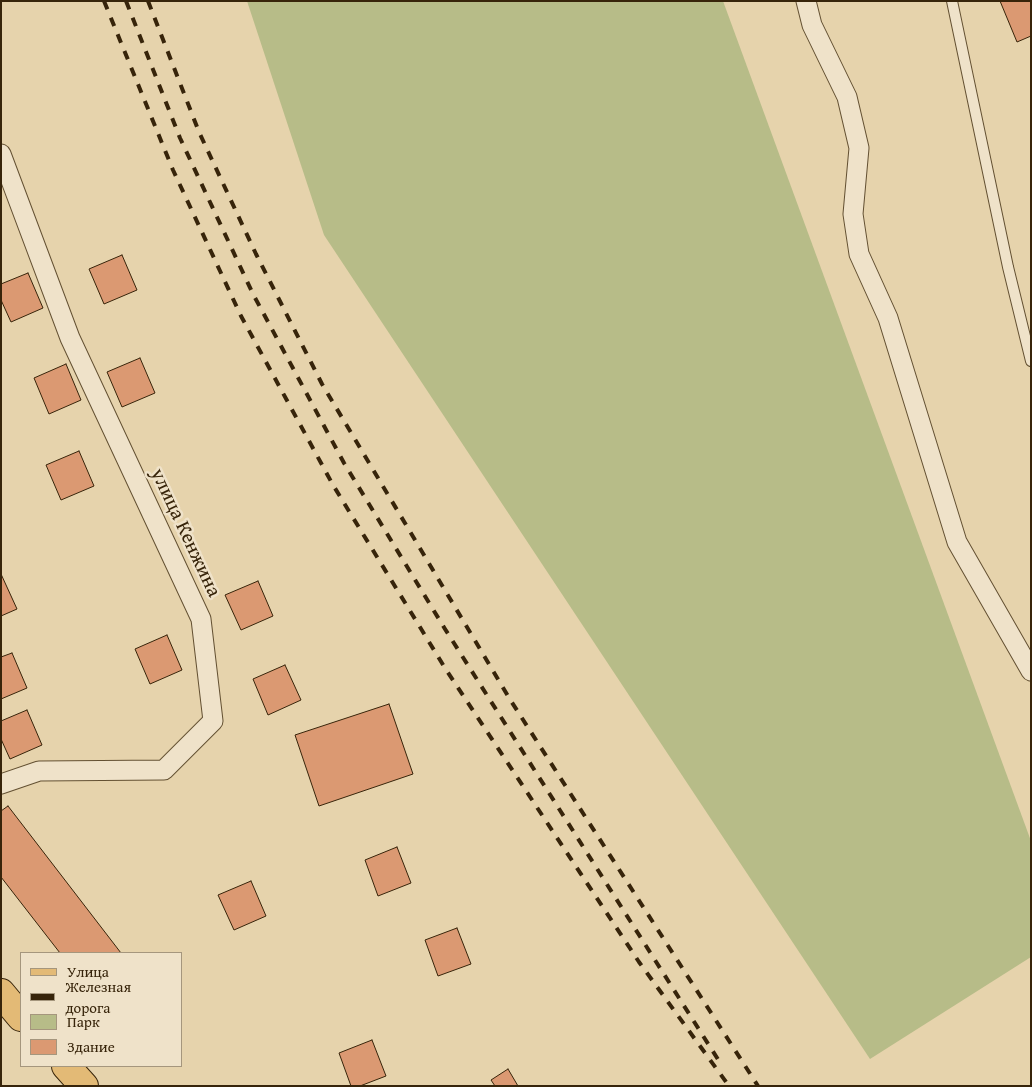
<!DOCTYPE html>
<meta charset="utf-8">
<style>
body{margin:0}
#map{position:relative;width:1032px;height:1087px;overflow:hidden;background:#e6d3ac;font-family:"Gentium Book Plus",serif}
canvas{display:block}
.frame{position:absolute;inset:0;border:2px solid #37240a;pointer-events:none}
.legend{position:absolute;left:20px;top:952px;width:162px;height:115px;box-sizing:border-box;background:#efe2c9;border:1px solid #a5967d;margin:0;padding:6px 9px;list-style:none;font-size:15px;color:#37240a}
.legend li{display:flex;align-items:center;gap:10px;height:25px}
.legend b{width:25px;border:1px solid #a5967d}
</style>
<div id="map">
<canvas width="1032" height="1087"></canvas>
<div class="frame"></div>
<ul class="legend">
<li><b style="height:6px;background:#e3ba76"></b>Улица</li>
<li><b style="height:6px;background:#37240a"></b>Железная дорога</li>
<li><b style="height:14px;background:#b7bc88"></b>Парк</li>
<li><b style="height:14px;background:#db9972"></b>Здание</li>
</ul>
</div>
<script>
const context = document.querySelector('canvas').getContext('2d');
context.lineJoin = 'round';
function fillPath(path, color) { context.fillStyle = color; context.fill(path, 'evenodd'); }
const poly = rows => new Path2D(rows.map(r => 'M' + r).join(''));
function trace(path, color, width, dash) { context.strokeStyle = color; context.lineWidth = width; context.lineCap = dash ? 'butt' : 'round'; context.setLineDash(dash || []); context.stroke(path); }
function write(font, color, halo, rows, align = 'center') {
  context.font = font + ' "Gentium Book Plus",serif'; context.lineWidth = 5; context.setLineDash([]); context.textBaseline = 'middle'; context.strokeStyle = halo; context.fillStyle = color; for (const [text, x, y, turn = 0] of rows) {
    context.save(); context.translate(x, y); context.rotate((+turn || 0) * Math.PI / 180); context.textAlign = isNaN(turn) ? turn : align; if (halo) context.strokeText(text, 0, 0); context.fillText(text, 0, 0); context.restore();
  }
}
const green = poly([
 [247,1,723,1,1031,841,1031,957,870,1059,324,235]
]);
const building = poly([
 [1000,1,1031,1,1031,36,1017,42,1000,1],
 [122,255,137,290,104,304,89,269,122,255],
 [28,273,43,308,11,322,1,300,1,284,28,273],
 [140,358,155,393,122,407,107,372,140,358],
 [66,364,81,400,49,414,34,378,66,364],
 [79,451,94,486,61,500,46,465,79,451],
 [1,574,17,609,1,616,1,574],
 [258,581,273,616,241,630,225,595,258,581],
 [167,635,182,670,150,684,135,649,167,635],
 [12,653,27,688,1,699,1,657,12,653],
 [285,665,301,700,268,715,253,679,285,665],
 [389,704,413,774,319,806,295,735,389,704],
 [27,710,42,745,10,759,1,739,1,721,27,710],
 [8,806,121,953,60,953,1,877,1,811,8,806],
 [397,847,411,883,378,896,365,860,397,847],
 [251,881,266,916,234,930,218,895,251,881],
 [457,928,471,964,438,976,425,940,457,928],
 [372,1040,386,1076,360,1086,351,1086,339,1053,372,1040],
 [508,1069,518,1086,495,1086,491,1080,508,1069]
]);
const service = poly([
 [952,1,1008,267,1031,361]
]);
const minor = poly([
 [806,1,812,25,847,97,859,148,853,214,859,254,888,318,957,542,1031,671],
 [1,154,70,338,201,619,213,721,164,770,39,771,1,784]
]);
const primary = poly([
 [1,993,21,1017],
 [66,1066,84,1086]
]);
const rail = poly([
 [104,1,173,170,241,316,333,485,445,668,639,962,729,1086],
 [126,1,180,138,253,294,344,463,445,629,719,1061],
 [148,1,199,132,256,254,322,384,511,701,758,1086]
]);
const streetNames = [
 ["улица Кенжина",185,533,65]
];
fillPath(green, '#b7bc88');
fillPath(building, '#db9972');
trace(building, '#37240a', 1);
trace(service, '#635032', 12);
trace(minor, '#635032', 21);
trace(primary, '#37240a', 30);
trace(service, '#efe2c9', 10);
trace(minor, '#efe2c9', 19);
trace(primary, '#e3ba76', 28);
trace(rail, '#37240a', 4, [9, 9]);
write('20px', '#37240a', '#efe2c9', streetNames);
</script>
